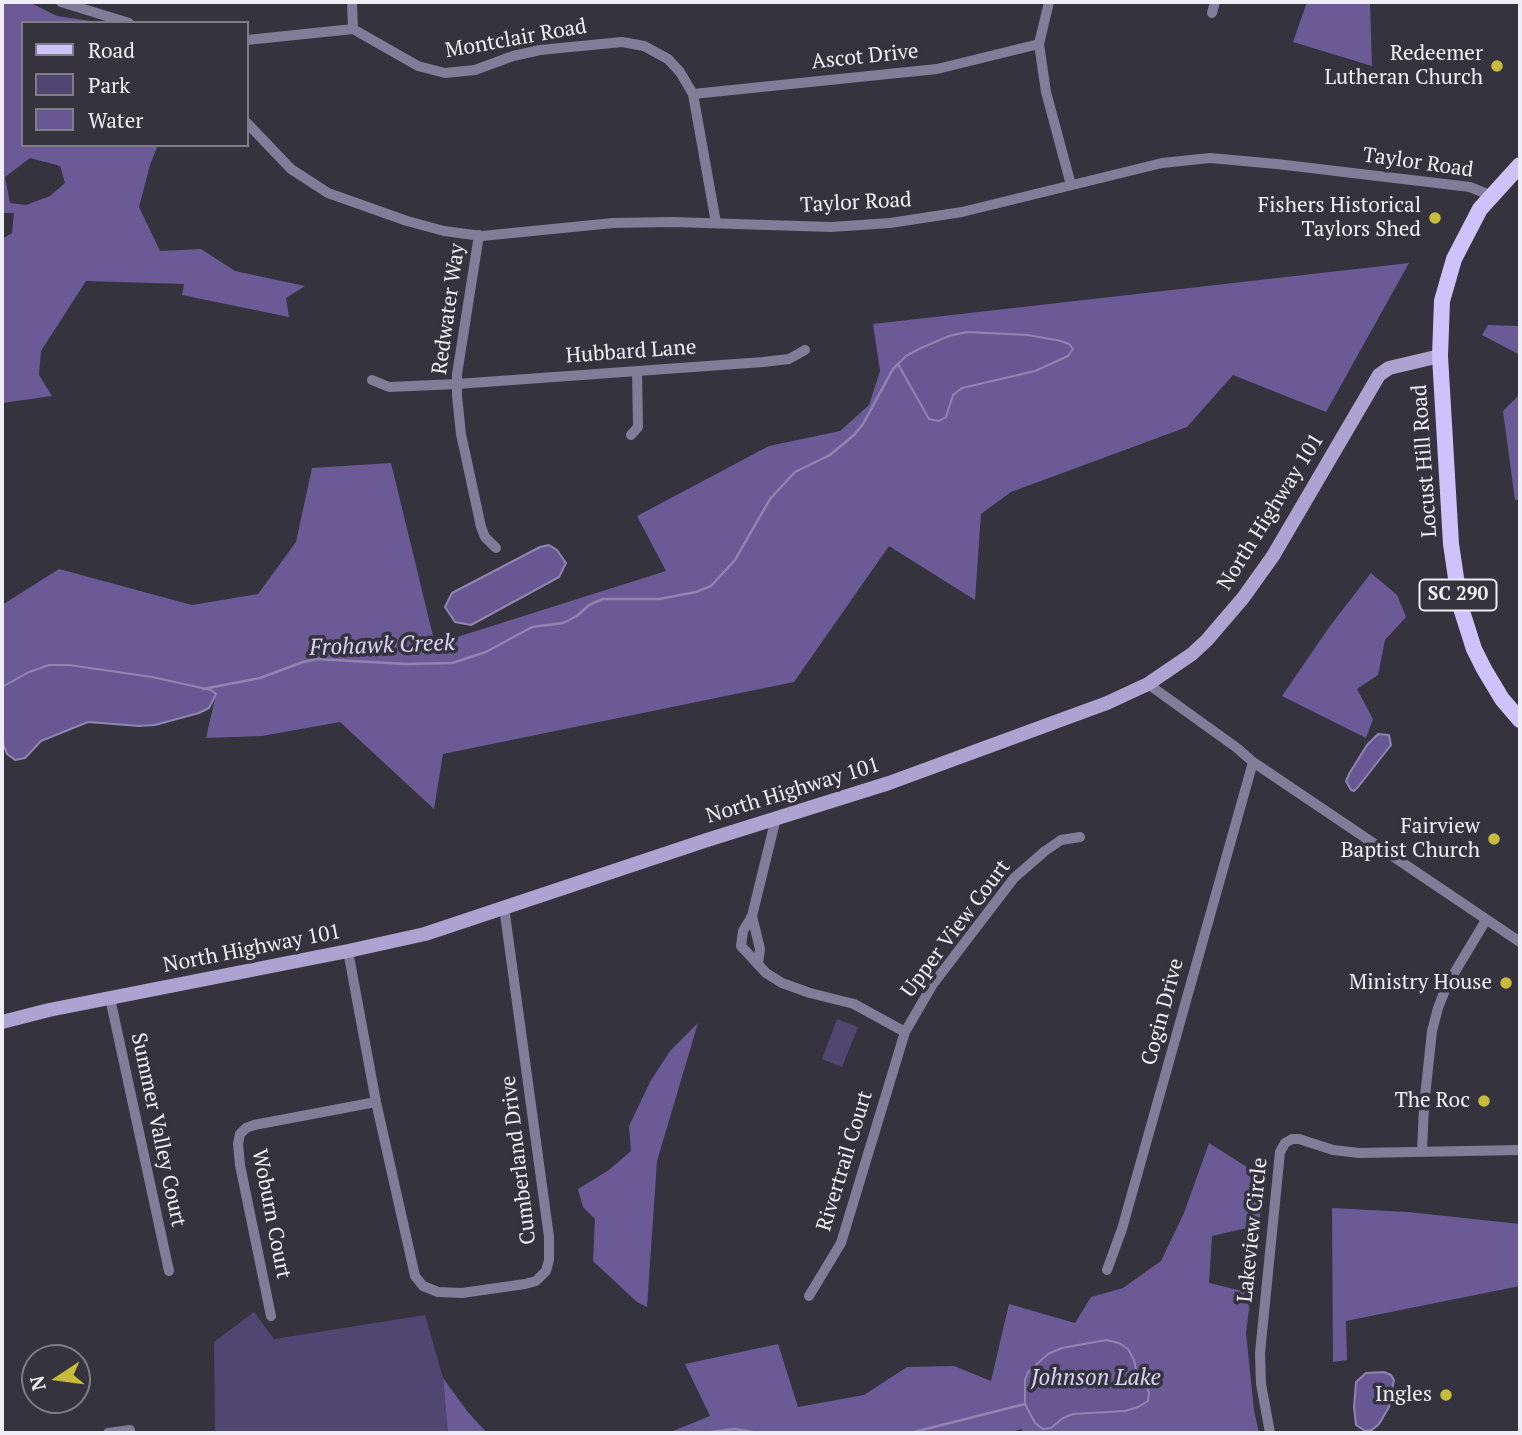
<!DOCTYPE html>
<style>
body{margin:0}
#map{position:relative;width:1522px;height:1435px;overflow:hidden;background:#35333e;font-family:"PT Serif",serif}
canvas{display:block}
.frame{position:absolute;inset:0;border:4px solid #efedf5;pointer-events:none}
.legend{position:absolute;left:21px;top:21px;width:228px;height:126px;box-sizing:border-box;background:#35333e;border:2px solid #7f7d87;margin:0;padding:9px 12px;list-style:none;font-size:21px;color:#efedf5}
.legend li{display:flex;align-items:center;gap:14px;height:35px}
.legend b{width:35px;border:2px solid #7f7d87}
.north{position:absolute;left:21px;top:1344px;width:70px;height:70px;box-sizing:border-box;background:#35333e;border:2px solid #7f7d87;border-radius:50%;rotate:257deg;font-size:19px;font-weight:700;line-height:28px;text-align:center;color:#efedf5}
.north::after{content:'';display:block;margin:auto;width:24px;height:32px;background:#c7bb3b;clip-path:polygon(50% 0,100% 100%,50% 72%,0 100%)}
</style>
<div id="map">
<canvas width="1522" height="1435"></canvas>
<div class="frame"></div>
<ul class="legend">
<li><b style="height:9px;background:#cec2fb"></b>Road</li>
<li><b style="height:19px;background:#504672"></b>Park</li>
<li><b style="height:19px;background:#675894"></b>Water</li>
</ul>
<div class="north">N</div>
</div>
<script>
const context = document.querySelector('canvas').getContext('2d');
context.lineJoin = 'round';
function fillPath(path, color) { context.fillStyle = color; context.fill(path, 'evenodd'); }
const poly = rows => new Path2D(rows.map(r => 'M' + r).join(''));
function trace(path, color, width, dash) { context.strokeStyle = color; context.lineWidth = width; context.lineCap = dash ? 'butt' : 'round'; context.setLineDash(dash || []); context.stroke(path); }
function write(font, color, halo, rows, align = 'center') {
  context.font = font + ' "PT Serif",serif'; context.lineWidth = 7; context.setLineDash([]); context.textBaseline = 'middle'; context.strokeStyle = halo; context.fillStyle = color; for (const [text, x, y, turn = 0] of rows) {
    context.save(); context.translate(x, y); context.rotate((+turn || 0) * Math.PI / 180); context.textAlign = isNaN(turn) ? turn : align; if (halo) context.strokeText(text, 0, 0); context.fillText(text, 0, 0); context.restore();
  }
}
const green = poly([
 [837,1019,858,1027,842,1067,822,1059],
 [254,1312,274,1339,425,1315,443,1378,448,1433,215,1433,214,1342]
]);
const forest = poly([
 [2,2,29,2,57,16,104,23,23,23,23,145,158,145,150,165,139,207,160,251,201,249,235,271,305,286,286,298,289,317,182,295,184,284,86,281,41,351,39,375,52,396,2,403,2,239,12,233,14,213,2,213],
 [30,158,60,166,65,183,50,196,26,205,10,203,5,177],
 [1307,2,1370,2,1372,66,1293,42],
 [1409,263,1326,412,1233,375,1187,427,1011,492,981,514,975,600,889,546,794,682,443,754,434,809,340,722,262,736,206,738,216,694,211,690,148,676,69,665,49,665,29,672,2,687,2,605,59,569,192,605,258,594,296,542,312,468,391,463,435,644,666,571,637,516,769,446,840,431,869,405,880,371,873,324],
 [1488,325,1520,326,1520,355,1482,335],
 [1520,394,1520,500,1515,500,1503,411],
 [1371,573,1397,595,1406,617,1385,640,1378,675,1357,689,1373,719,1366,738,1282,696,1330,626],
 [698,1023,657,1161,647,1307,637,1302,593,1261,595,1219,583,1207,578,1189,609,1170,631,1151,629,1126,650,1082,670,1051],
 [1209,1143,1261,1176,1260,1225,1212,1236,1209,1283,1251,1293,1246,1333,1254,1410,1259,1433,1025,1433,1021,1429,1010,1433,668,1433,710,1416,685,1364,778,1344,798,1407,864,1395,907,1367,954,1366,991,1381,1009,1304,1075,1323,1091,1297,1123,1288,1161,1261,1184,1213],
 [1332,1208,1408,1212,1520,1224,1520,1286,1346,1321,1347,1360,1333,1362],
 [443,1378,467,1411,487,1433,448,1433]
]);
const water = poly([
 [967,332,1028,335,1061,341,1069,344,1073,349,1068,356,1035,371,962,388,953,395,946,417,939,421,929,419,898,364,906,356,919,349,949,336,967,332],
 [549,545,557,550,566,563,559,577,471,625,455,622,445,607,452,593,540,547,549,545],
 [49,665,69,665,152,677,211,690,216,694,209,708,199,713,155,725,139,726,88,722,41,741,25,758,15,760,7,754,2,740,2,687,29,672,49,665],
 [1378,734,1389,735,1391,745,1358,787,1354,791,1351,790,1346,781,1349,774,1367,745,1378,734],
 [1106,1340,1119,1343,1128,1349,1134,1360,1137,1376,1146,1384,1149,1393,1148,1401,1138,1407,1125,1411,1073,1414,1063,1418,1051,1428,1043,1429,1035,1423,1025,1404,1025,1380,1028,1372,1048,1354,1062,1348,1106,1340],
 [1384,1372,1391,1375,1394,1380,1389,1407,1379,1424,1372,1430,1365,1431,1356,1425,1354,1407,1356,1382,1366,1373,1384,1372]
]);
const stream = poly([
 [203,689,260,678,303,662,317,659,405,664,452,663,486,652,532,627,563,623,577,616,589,605,603,599,659,599,696,592,711,586,735,560,770,499,795,472,830,455,854,435,863,424,893,369,898,364],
 [703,1433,735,1429,758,1433],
 [910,1433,1025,1404]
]);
const street = poly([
 [61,2,129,23],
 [352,2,353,29],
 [1049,2,1039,44,1046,92,1071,185],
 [1212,13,1215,2],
 [247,40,353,29,418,66,445,73,475,70,513,56,540,50,622,42,644,46,668,59,680,72,693,94,716,223],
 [693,94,937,69,1039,44],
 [247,123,291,169,328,193,407,221,444,231,482,236,613,223,673,222,831,227,890,223,962,212,1162,163,1210,158,1277,164,1470,187,1492,196],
 [479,235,457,374,457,396,461,434,481,527,485,537,496,548],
 [372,380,389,387,457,384,763,362,789,359,805,350],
 [631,435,638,427,637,371],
 [1148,684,1237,748,1253,762,1520,942],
 [776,818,752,916,743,931,741,946,766,973,782,983,810,993,854,1004,905,1032],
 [752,916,760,949,758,964],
 [348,951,376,1102,415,1276,423,1286,438,1292,462,1293,525,1284,536,1281,546,1271,549,1260,549,1237,504,907],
 [110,998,169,1271],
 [1422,1151,1424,1106,1432,1031,1438,1008,1447,985,1486,920],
 [1107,1270,1122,1229,1253,762],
 [809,1296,841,1243,905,1032,933,984,1014,878,1045,851,1061,840,1080,837],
 [271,1316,240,1165,238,1144,240,1134,246,1128,254,1125,376,1102],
 [108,1433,130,1430],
 [1270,1433,1261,1384,1260,1353,1280,1152,1285,1143,1292,1139,1299,1139,1333,1150,1359,1153,1520,1150]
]);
const secondary = poly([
 [2,1022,49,1010,348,951,425,934,707,840,889,783,1107,703,1148,684,1192,654,1207,640,1243,598,1273,556,1379,375,1389,368,1440,356]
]);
const primary = poly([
 [1520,165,1480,209,1454,259,1442,301,1440,356,1451,544,1460,605,1474,649,1484,669,1502,699,1520,720]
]);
const markers = [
 [1497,66,7,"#c7bb3b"],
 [1435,218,7,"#c7bb3b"],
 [1494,839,7,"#c7bb3b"],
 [1506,983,7,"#c7bb3b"],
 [1484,1101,7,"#c7bb3b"],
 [1446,1395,7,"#c7bb3b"]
];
const shields = [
 [1458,595,77]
];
const shieldNames = [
 ["SC 290",1458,595]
];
const streetNames = [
 ["Montclair Road",516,39,-10],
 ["Ascot Drive",865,57,-6],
 ["Taylor Road",1418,163,8],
 ["Taylor Road",856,203,-3],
 ["Redwater Way",449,309,-82],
 ["Hubbard Lane",631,352,-4],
 ["Locust Hill Road",1425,461,-94],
 ["North Highway 101",1271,512,-58],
 ["North Highway 101",793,791,-17],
 ["Upper View Court",956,929,-53],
 ["North Highway 101",252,949,-11],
 ["Cogin Drive",1163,1012,-75],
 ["Summer Valley Court",158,1130,78],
 ["Cumberland Drive",519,1160,-97],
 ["Rivertrail Court",845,1161,-73],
 ["Woburn Court",271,1214,79],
 ["Lakeview Circle",1253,1230,-84]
];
const poiNames = [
 ["Redeemer",1483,54],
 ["Lutheran Church",1483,78],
 ["Fishers Historical",1421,206],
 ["Taylors Shed",1421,230],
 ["Fairview",1480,827],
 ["Baptist Church",1480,851],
 ["Ministry House",1492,983],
 ["The Roc",1470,1101],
 ["Ingles",1432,1395]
];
const waterNames = [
 ["Frohawk Creek",382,646,-2],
 ["Johnson Lake",1096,1378]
];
fillPath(green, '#504672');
fillPath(forest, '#6a5b97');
fillPath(water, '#675894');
trace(water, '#9085b1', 2);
trace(stream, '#9085b1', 2.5);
trace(street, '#817c98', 10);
trace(secondary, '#aca3d0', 14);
trace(primary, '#cec2fb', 16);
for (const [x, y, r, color] of markers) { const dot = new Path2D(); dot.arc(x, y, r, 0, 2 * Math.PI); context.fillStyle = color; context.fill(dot); trace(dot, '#35333e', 2.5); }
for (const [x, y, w] of shields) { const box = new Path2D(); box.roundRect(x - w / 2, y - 15.5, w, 31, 5); context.fillStyle = '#35333e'; context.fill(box); trace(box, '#efedf5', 2); }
write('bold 19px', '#efedf5', null, shieldNames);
write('21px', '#efedf5', '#35333e', streetNames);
write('21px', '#efedf5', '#35333e', poiNames, 'right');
write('italic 23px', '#dad3f7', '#35333e', waterNames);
</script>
